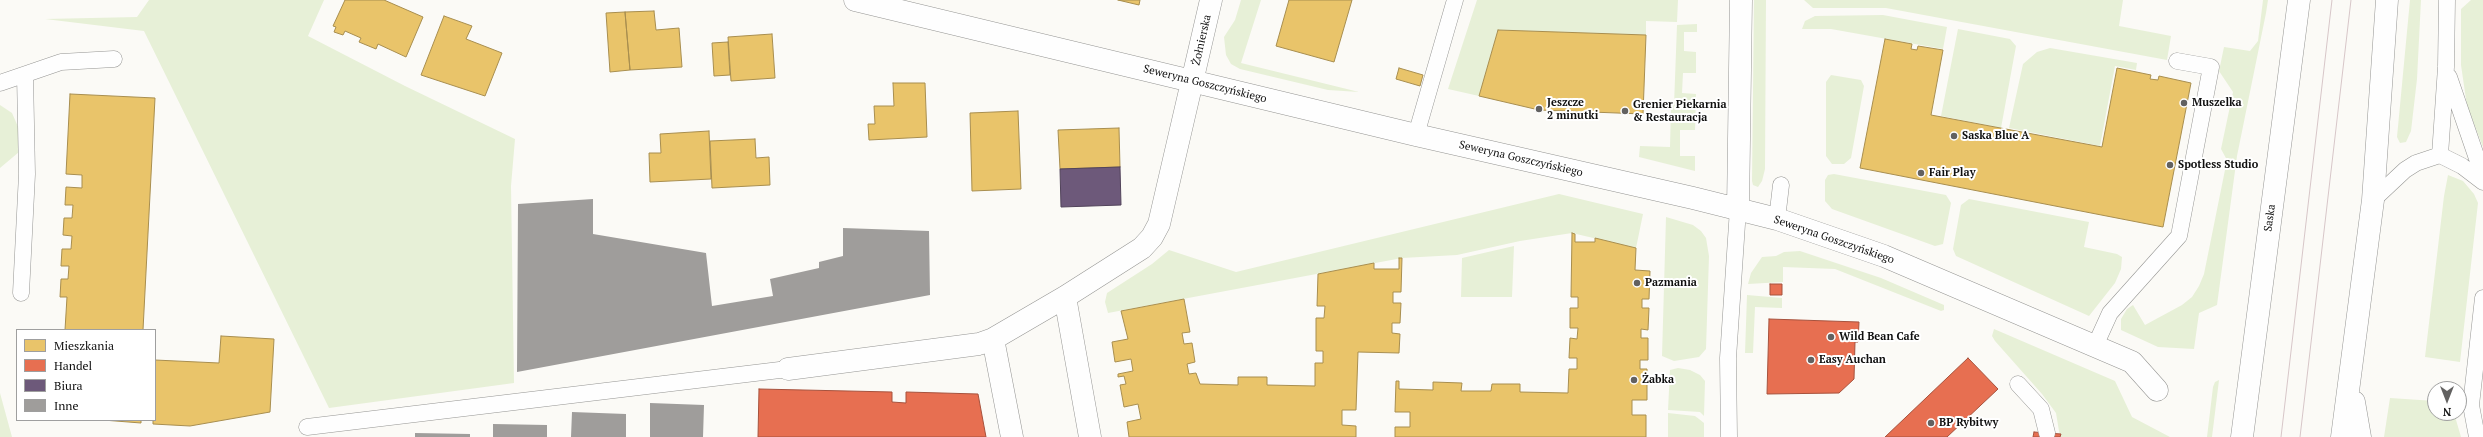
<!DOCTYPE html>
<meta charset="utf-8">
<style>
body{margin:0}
#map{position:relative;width:2483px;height:437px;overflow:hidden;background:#fbfaf6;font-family:"PT Serif",serif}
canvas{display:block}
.legend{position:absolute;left:16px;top:329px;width:140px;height:92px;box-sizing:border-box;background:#fff;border:1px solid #9f9f9f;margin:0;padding:5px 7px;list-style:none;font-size:12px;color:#0f0f0f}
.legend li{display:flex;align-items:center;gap:8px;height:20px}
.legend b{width:20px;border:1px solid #9f9f9f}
.north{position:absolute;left:2427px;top:381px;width:40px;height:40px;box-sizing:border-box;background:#fff;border:1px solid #9f9f9f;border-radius:50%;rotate:180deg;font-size:11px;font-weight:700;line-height:16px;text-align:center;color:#0f0f0f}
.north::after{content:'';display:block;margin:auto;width:14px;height:18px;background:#626160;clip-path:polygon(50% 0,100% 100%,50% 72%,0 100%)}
</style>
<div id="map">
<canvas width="2483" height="437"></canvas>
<ul class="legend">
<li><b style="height:11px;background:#e9c46a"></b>Mieszkania</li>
<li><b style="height:11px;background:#e76f51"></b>Handel</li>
<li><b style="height:11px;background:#6d597a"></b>Biura</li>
<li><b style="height:11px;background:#9f9d9b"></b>Inne</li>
</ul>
<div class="north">N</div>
</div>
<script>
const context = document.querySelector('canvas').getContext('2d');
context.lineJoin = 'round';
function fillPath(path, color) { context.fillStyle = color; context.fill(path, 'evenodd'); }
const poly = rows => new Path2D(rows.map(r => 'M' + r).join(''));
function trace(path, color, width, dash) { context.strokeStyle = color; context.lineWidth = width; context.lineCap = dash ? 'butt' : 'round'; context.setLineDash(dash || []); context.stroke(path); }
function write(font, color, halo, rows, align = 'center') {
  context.font = font + ' "PT Serif",serif'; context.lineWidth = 4; context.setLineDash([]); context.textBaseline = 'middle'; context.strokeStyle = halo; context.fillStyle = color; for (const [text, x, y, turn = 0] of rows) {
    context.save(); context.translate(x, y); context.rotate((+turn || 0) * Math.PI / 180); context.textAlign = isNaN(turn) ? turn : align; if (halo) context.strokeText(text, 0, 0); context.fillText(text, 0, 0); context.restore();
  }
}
const green = poly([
 [149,0,324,0,308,36,405,86,515,139,511,186,514,383,329,408,144,31,45,19,137,17],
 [1241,0,1261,0,1241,63,1359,92,1328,90,1240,69,1231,64,1226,55,1224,37,1235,20],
 [1477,0,1678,0,1677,22,1646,21,1646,35,1498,30,1479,96,1448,89],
 [1754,0,1766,0,1765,169,1762,181,1758,187,1753,185,1752,181],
 [1804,0,2123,0,2119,26,2171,36,2167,60,1886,8,1813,8],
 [2263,0,2268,0,2266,13,2237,156,2217,305,2199,313,2194,349,2158,347,2121,330,2121,319,2127,309,2133,305,2145,325,2182,305,2192,297,2199,286,2204,274,2227,160,2221,149,2233,92,2219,71,2224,47,2250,51,2258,41],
 [2410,0,2421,0,2417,79,2411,131,2406,142,2400,143,2397,137],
 [2471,0,2483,0,2483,147,2467,106,2461,65,2461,9],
 [1883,15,1947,27,1943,49,1831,29,1802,29,1805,21,1815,16],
 [1697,24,1697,32,1684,32,1684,51,1696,52,1696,73,1683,73,1682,93,1696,94,1695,130,1680,130,1680,156,1695,156,1695,171,1639,157,1640,146,1670,147,1671,106,1674,105,1677,25],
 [1958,29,2010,39,2016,46,2001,128,1941,116],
 [2050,48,2137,63,2136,70,2115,66,2100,146,2009,128,2023,64,2037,52],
 [1831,75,1861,80,1864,86,1851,158,1844,164,1832,164,1826,156,1826,82],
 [0,105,12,113,19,129,19,152,0,168],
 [1834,174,1946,195,1951,203,1943,244,1935,246,1832,209,1825,201,1825,180,1828,175],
 [2448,175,2463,181,2474,194,2478,203,2460,362,2425,357,2444,196],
 [1559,194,1643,214,1636,248,1572,233,1520,241,1457,255,1402,258,1108,313,1105,302,1107,293,1152,264,1169,250,1236,272],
 [1969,199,2089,222,2084,247,2117,254,2122,257,2121,269,2115,283,2089,316,1956,256,1953,249,1961,205],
 [1666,217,1693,225,1701,231,1706,238,1709,256,1706,349,1699,357,1674,361,1662,356],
 [1514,246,1512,297,1461,297,1462,258],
 [1800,251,1881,278,1944,305,1944,310,1941,311,1835,269,1783,267,1783,282,1748,284,1751,273,1762,257,1776,256,1784,252],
 [1747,295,1782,298,1782,308,1755,307,1753,353,1745,353],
 [1994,329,2115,381,2132,417,2170,437,2060,437,2056,413,2042,394,1995,341,1992,336],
 [1678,368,1690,370,1700,375,1705,381,1704,416,1700,412,1668,410,1670,370],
 [2219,380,2212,437,2207,437,2213,387,2215,382],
 [0,393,12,437,0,437],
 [2390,398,2435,401,2435,413,2454,413,2461,437,2384,437],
 [1668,413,1695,416,1699,419,1704,423,1704,437,1668,437]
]);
const homes = poly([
 [345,0,384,0,423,17,406,57,378,44,376,49,359,42,361,38,345,31,343,35,334,32,336,27,333,26,345,0],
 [1118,0,1140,0,1139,5,1118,0],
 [1289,0,1352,0,1334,62,1276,46,1289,0],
 [654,11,656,30,679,28,682,67,630,70,625,12,654,11],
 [625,12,630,70,610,72,606,13,625,12],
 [444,16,472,26,466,39,502,53,485,96,421,75,444,16],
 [1498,30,1646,35,1643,114,1539,110,1479,96,1498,30],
 [772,34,775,78,731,81,728,37,772,34],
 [1885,39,1912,44,1911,49,1917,50,1918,46,1943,50,1931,115,2102,147,2117,68,2151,75,2150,79,2158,80,2159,76,2191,83,2163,227,1860,168,1885,39],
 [728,42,730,75,714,76,712,43,728,42],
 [1399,68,1423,75,1420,86,1396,79,1399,68],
 [893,83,925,83,927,137,869,140,868,124,875,124,874,106,894,106,893,83],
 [70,94,155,98,143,330,65,330,67,297,60,297,61,279,68,279,69,266,61,266,62,249,71,249,72,236,63,235,64,218,72,218,73,205,65,205,66,187,82,188,82,175,66,174,70,94],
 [1018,111,1021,189,972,191,970,113,1018,111],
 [1119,128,1120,167,1060,169,1058,130,1119,128],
 [709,131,711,179,650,182,649,153,661,153,660,134,709,131],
 [755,139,756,158,769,157,770,185,712,188,710,141,755,139],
 [1572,233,1575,234,1575,242,1595,242,1595,238,1636,248,1635,270,1650,271,1649,299,1642,299,1642,308,1649,308,1648,330,1641,329,1641,338,1648,338,1648,360,1640,360,1640,369,1647,369,1647,400,1632,400,1632,415,1646,415,1646,437,1395,437,1395,427,1410,427,1410,412,1395,412,1396,381,1399,381,1399,389,1433,390,1433,382,1462,383,1461,391,1491,391,1492,384,1520,384,1520,392,1568,393,1569,369,1577,369,1577,358,1569,358,1570,338,1577,339,1578,328,1570,328,1570,308,1578,308,1578,297,1571,297,1572,233],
 [1399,258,1402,258,1401,292,1393,292,1393,303,1401,303,1400,323,1392,323,1392,333,1400,334,1399,353,1358,352,1356,410,1342,410,1342,425,1356,426,1356,437,1129,437,1127,422,1141,419,1138,404,1124,407,1120,385,1126,384,1124,376,1118,377,1118,374,1133,371,1131,359,1115,362,1112,342,1128,339,1121,311,1184,299,1190,332,1182,333,1184,344,1192,343,1195,362,1187,364,1189,374,1196,373,1200,384,1238,385,1238,377,1267,377,1267,385,1315,386,1315,363,1323,363,1323,351,1316,351,1316,318,1324,318,1325,306,1317,306,1318,274,1374,263,1374,269,1399,269,1399,258],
 [221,336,274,339,270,412,190,426,153,424,153,420,155,420,155,360,219,363,221,336],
 [103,420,141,420,141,423,103,420]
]);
const shops = poly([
 [1770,284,1782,284,1782,295,1770,295,1770,284],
 [1769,319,1859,322,1858,342,1855,342,1854,379,1839,393,1767,394,1769,319],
 [1968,358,1998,389,1947,437,1885,437,1968,358],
 [759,389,892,392,892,402,906,403,906,392,978,394,986,437,758,437,759,389],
 [2034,432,2061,434,2060,437,2033,437,2034,432]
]);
const offices = poly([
 [1120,167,1121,205,1061,207,1060,169,1120,167]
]);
const building = poly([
 [593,199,593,234,706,253,712,306,773,296,770,279,819,268,819,262,843,256,843,228,929,231,930,295,517,372,518,204],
 [650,403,704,405,703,437,650,437],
 [572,412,626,414,626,437,571,437],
 [493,424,547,425,547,437,493,437],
 [415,433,470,434,470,437,415,437]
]);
const lane = poly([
 [2449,77,2483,176],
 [0,83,61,62,114,59],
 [1416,135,1455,0],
 [2440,155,2446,67,2447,0],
 [2373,200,2405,170,2416,163,2440,155,2462,166,2483,182],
 [1777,219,1781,185],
 [21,293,27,174,25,75],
 [2095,346,2110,313,2179,236,2211,67,2177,61],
 [2018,384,2041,409,2047,433],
 [307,427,788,369],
 [1729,437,1728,358,1738,209],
 [2477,437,2471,405,2483,298]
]);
const street = poly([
 [855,0,1416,135,1693,198,1777,219,1884,256,2132,362,2157,390],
 [1738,209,1741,0],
 [1065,297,1090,437],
 [993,339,1012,437],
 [788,369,979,344,993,339,1065,297,1142,248,1152,237,1159,224,1211,0],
 [2354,402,2360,437],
 [2242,437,2299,0],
 [2342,437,2373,200,2387,0]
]);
const tram = poly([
 [2281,437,2332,0],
 [2300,437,2351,0]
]);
const markers = [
 [2184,103,4,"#626160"],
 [1539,109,4,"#626160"],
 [1625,111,4,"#626160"],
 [1954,136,4,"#626160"],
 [2170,165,4,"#626160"],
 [1921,173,4,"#626160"],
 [1637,283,4,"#626160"],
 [1831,337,4,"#626160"],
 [1811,360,4,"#626160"],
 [1634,380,4,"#626160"],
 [1931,423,4,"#626160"]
];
const streetNames = [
 ["Żołnierska",1202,40,-77],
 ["Seweryna Goszczyńskiego",1205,84,14],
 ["Seweryna Goszczyńskiego",1521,159,13],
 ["Saska",2270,218,-82],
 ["Seweryna Goszczyńskiego",1834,240,19]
];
const poiNames = [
 ["Jeszcze",1547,103],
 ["2 minutki",1547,116],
 ["Muszelka",2192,103],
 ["Grenier Piekarnia",1633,105],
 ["& Restauracja",1633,118],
 ["Saska Blue A",1962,136],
 ["Spotless Studio",2178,165],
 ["Fair Play",1929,173],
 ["Pazmania",1645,283],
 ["Wild Bean Cafe",1839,337],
 ["Easy Auchan",1819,360],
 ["Żabka",1642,380],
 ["BP Rybitwy",1939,423]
];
fillPath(green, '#e7f0d7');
fillPath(homes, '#e9c46a');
trace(homes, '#a88e4f', 1);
fillPath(shops, '#e76f51');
trace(shops, '#a6523d', 1);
fillPath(offices, '#6d597a');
trace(offices, '#51435a', 1);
fillPath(building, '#9f9d9b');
trace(lane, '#959593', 17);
trace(street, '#959593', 23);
trace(lane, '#fefefe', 16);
trace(street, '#fefefe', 22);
trace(tram, '#d7c6c8', 1);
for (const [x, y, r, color] of markers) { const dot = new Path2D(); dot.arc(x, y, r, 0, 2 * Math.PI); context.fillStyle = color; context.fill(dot); trace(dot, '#fff', 1.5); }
write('11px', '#0f0f0f', '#fff', streetNames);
write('bold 11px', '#0f0f0f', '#fff', poiNames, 'left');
</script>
